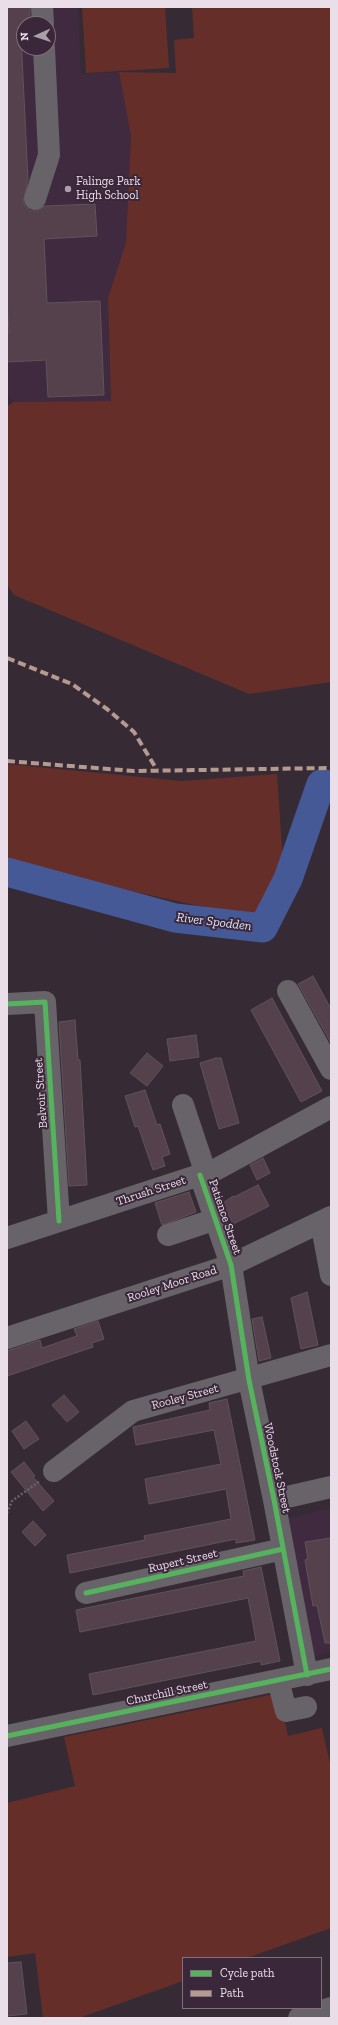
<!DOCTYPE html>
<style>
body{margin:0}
#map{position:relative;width:338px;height:2025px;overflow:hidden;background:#362b35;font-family:"Zilla Slab",serif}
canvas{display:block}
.frame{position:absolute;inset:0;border:8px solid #eadee9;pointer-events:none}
.legend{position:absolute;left:182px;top:1957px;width:140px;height:52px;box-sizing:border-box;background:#3a2739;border:1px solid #80707f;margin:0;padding:5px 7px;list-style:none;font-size:12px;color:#eadee9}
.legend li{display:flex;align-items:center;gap:8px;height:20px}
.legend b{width:20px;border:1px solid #80707f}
.north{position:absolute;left:16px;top:16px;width:40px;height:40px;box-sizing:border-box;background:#3a2739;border:1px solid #80707f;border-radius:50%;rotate:267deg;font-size:11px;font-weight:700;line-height:16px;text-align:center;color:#eadee9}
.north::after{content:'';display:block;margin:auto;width:14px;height:18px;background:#ab9faa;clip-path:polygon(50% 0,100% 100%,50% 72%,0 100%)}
</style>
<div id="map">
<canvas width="338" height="2025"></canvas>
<div class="frame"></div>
<ul class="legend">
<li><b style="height:5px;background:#56b35d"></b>Cycle path</li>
<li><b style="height:5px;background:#b69a8f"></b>Path</li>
</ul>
<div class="north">N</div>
</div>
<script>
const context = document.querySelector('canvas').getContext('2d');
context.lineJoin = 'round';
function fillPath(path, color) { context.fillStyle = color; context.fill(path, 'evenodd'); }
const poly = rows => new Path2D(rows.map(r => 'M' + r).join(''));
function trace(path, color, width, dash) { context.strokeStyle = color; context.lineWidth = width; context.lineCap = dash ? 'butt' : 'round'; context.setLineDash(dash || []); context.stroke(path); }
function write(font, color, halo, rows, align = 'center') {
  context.font = font + ' "Zilla Slab",serif'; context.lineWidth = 4; context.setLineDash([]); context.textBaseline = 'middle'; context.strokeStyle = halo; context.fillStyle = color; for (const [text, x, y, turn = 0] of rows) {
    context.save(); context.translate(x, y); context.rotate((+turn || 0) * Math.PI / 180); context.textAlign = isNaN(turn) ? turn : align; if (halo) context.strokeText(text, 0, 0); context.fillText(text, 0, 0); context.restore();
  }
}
const built = poly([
 [7,7,78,7,81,74,119,72,131,136,126,242,108,298,111,401,14,402,7,394],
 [24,24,48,24,48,48,24,48],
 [331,1508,331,1652,314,1656,288,1518]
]);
const green = poly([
 [82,7,165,7,169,68,86,73],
 [192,7,331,7,331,682,249,694,14,595,7,585,7,406,14,402,111,401,108,298,126,242,131,136,119,72,176,73,174,40,194,38],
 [7,764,182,781,277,774,283,864,264,920,7,864],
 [279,1693,288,1736,322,1728,331,1768,331,1928,247,1958,183,1958,183,1981,79,2018,43,2018,35,1953,7,1957,7,1803,75,1786,64,1737]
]);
const river = poly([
 [7,872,175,918,263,928,288,879,321,784,331,785]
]);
const building = poly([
 [7,7,30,7,30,24,24,24,24,35,21,35,28,180,23,202,26,207,31,211,37,211,45,206,95,204,97,236,44,239,47,303,100,301,104,395,48,397,46,360,7,362,7,332,9,332,7,304,7,7],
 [313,976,331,1009,331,1043,298,984,313,976],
 [272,998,322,1091,301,1102,251,1010,272,998],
 [75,1020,78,1060,80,1060,87,1185,69,1186,59,1022,75,1020],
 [196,1035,199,1057,170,1061,167,1039,196,1035],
 [147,1053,163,1066,147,1086,130,1073,147,1053],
 [216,1058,221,1058,239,1123,219,1129,200,1063,216,1058],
 [145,1090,157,1125,160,1124,170,1154,162,1157,165,1166,153,1170,138,1126,135,1127,125,1096,145,1090],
 [263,1158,270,1173,257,1180,250,1165,263,1158],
 [258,1185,269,1206,233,1224,223,1203,233,1196,234,1197,258,1185],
 [189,1192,196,1212,162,1225,155,1203,189,1192],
 [307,1292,318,1345,301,1349,291,1298,307,1292],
 [262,1317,271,1358,259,1361,252,1319,262,1317],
 [98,1321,104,1339,92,1343,93,1347,7,1376,7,1351,40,1340,42,1348,77,1336,74,1329,98,1321],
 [64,1395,79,1412,67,1422,52,1405,64,1395],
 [227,1399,255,1540,236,1543,236,1539,70,1573,67,1555,145,1540,144,1536,231,1519,226,1489,149,1504,145,1479,221,1464,214,1430,136,1445,133,1427,210,1410,209,1403,227,1399],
 [26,1421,39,1439,24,1449,12,1431,26,1421],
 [24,1462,35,1476,33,1477,54,1501,43,1511,11,1472,24,1462],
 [33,1521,46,1535,35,1546,22,1532,33,1521],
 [331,1538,331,1643,325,1643,317,1605,313,1606,305,1560,308,1559,305,1542,331,1538],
 [261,1567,280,1661,261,1665,261,1661,93,1695,89,1674,256,1641,252,1618,248,1598,80,1632,76,1610,244,1576,243,1571,261,1567],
 [21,1962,27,2014,7,2016,7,1963,21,1962]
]);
const path = poly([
 [7,1513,12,1501,40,1481]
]);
const minor = poly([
 [42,7,43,24],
 [35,199,49,155,44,48],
 [288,991,331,1069],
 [7,1004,45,1002,59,1221],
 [183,1105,206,1174],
 [200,1175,231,1265,249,1380,274,1500,307,1675],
 [321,1222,331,1275],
 [168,1235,216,1219],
 [7,1238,215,1170,331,1107],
 [7,1338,231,1265,331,1217],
 [54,1471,133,1411,331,1355],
 [274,1500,331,1487],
 [86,1593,283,1549],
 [278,1680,286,1711,306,1707],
 [7,1736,331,1669],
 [299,2018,331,2008]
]);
const quiet = poly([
 [7,658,72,684,107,709,134,732,157,770],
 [7,761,134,771,331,768]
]);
const cycleway = poly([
 [7,1004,45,1002,59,1221],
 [200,1175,231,1265,249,1380,274,1500,307,1675],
 [86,1593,283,1549],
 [7,1736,331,1669]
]);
const markers = [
 [68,189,4,"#ab9faa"]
];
const poiNames = [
 ["Falinge Park",76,182],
 ["High School",76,196]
];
const streetNames = [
 ["Belvoir Street",41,1093,-94],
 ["Thrush Street",151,1191,-18],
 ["Patience Street",225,1217,71],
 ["Rooley Moor Road",172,1284,-18],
 ["Rooley Street",185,1397,-15],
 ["Woodstock Street",277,1468,78],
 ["Rupert Street",183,1561,-13],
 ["Churchill Street",167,1693,-12]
];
const waterNames = [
 ["River Spodden",214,922,7]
];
fillPath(built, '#402a3f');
fillPath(green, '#662e29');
trace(river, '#455997', 29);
fillPath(building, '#54414b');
trace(building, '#5e545a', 1);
trace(path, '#69646b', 2.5, [2, 2]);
trace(minor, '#676369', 22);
trace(quiet, '#b69a8f', 4, [8, 4]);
trace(cycleway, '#56b35d', 5);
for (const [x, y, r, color] of markers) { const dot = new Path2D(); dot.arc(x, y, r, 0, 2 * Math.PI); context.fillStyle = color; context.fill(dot); trace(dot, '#3a2739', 1.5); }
write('12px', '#eadee9', '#3a2739', poiNames, 'left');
write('12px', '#eadee9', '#3a2739', streetNames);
write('italic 13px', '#dbe3f7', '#3a2739', waterNames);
</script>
